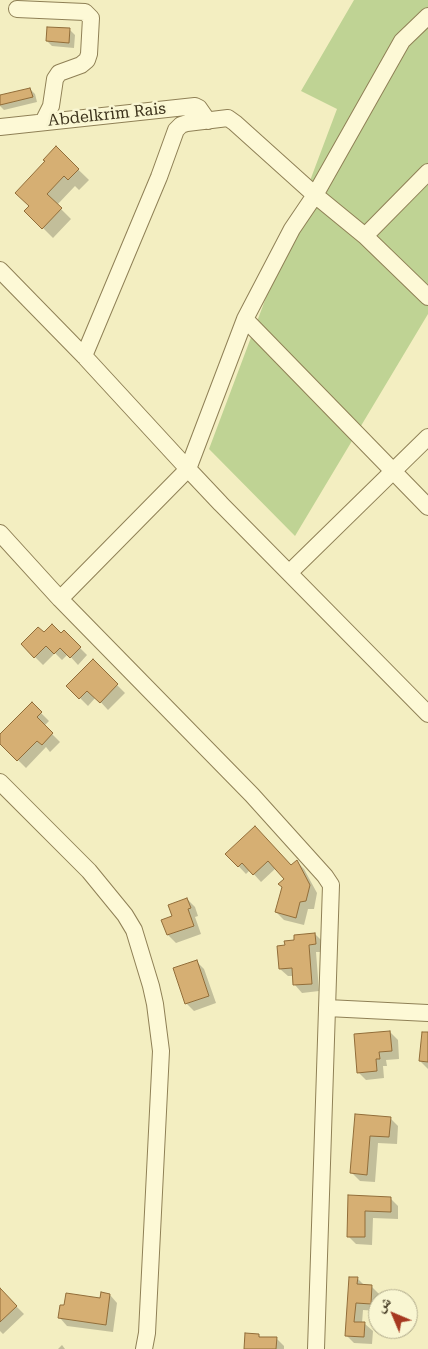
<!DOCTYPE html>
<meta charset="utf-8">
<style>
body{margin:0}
#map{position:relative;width:428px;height:1349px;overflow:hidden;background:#f3eec1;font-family:"Roboto Serif","Noto Naskh Arabic",serif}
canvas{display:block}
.north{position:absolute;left:368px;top:1289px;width:50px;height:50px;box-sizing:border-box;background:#f9f6d2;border:1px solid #aea889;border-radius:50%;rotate:315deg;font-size:14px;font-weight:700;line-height:20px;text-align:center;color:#3d331c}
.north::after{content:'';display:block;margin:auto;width:18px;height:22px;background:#a6381f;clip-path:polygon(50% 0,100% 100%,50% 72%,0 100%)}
</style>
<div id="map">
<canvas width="428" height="1349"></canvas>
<div class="north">ش</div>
</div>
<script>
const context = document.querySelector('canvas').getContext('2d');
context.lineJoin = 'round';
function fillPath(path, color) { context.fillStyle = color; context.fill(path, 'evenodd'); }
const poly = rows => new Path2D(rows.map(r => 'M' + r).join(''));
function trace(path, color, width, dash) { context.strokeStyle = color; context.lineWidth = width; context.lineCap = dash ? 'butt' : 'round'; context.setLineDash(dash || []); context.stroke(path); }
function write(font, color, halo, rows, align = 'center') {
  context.font = font + ' "Roboto Serif",serif'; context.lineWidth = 5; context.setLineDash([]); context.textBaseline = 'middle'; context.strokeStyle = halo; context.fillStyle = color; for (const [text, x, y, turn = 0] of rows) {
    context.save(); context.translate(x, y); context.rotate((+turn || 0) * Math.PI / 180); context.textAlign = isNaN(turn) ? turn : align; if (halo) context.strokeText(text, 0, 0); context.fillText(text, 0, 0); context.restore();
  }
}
const green = poly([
 [354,0,428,0,428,314,295,536,209,449,337,109,301,91]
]);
const shadow = poly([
 [70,30,75,35,74,48,52,46,47,41],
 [30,89,35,94,37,102,4,110,0,106,0,96],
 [56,148,89,180,79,190,75,186,57,205,71,219,53,238,26,211,31,206],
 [64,632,87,655,78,665,68,654,62,660,55,653,43,665,22,644,44,634,61,634],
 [93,661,125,693,108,710,96,697,88,706,68,686],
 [32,704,49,721,44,726,60,742,50,752,46,747,26,768,0,742,0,736],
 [255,828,291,866,297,862,304,869,317,893,314,909,308,909,304,925,284,920,276,912,286,879,276,868,261,882,250,870,246,874,227,854],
 [187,899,195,907,198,916,195,917,201,934,176,943,168,935,163,920,173,917],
 [315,934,323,942,323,952,316,952,319,991,302,993,295,985,294,976,288,976,280,969,286,946],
 [196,961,204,969,216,1003,194,1011,186,1003],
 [390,1032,398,1040,399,1059,386,1060,387,1066,383,1066,384,1078,366,1080,358,1072],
 [428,1043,428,1069,420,1061],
 [356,1116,390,1118,398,1126,397,1144,378,1143,375,1182,360,1181,352,1173],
 [349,1196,390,1198,398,1206,398,1219,373,1218,372,1245,356,1244,348,1236],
 [357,1278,365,1286,371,1286,379,1294,378,1311,363,1310,362,1323,365,1324,373,1331,372,1344,354,1343,346,1335],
 [110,1295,117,1303,113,1332,67,1326,60,1318],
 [0,1296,11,1301,24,1314,3,1334,0,1331],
 [258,1335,261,1338,276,1338,284,1346,284,1349,245,1349],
 [62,1345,65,1349,58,1349]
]);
const building = poly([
 [47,27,70,28,69,43,46,41,47,27],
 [30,88,33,97,0,105,0,95,30,88],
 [56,146,79,169,68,180,64,176,47,194,62,208,42,229,24,211,29,206,15,193,45,161,43,160,56,146],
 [52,624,61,633,64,630,81,647,70,658,60,648,54,654,46,646,34,658,21,644,38,627,44,632,52,624],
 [93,659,118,684,100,703,87,691,79,699,66,686,93,659],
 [32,702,42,712,37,717,53,733,42,745,37,741,17,761,0,744,0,734,32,702],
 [255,826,291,865,297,860,310,885,306,901,300,902,296,918,275,912,282,887,278,884,284,879,268,861,253,875,242,863,238,867,225,854,255,826],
 [187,898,191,908,188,909,194,926,167,935,161,920,172,916,168,905,187,898],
 [315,933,316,944,309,945,312,984,293,985,292,968,279,969,277,946,285,945,284,941,294,940,294,935,315,933],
 [197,960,209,996,185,1004,173,968,197,960],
 [390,1031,392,1051,379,1052,380,1059,376,1059,377,1071,357,1073,354,1034,390,1031],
 [422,1032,428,1032,428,1062,419,1061,422,1032],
 [355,1114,391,1117,389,1137,370,1136,367,1175,350,1173,355,1114],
 [348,1195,391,1197,391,1212,365,1211,365,1237,347,1237,348,1195],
 [349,1277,358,1277,357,1284,372,1285,371,1304,356,1303,354,1322,365,1322,364,1337,345,1336,349,1277],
 [0,1288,17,1306,0,1322,0,1288],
 [101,1292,110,1294,106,1325,58,1318,60,1305,64,1305,66,1293,100,1298,101,1292],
 [245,1333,259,1334,259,1337,277,1337,276,1349,244,1349,245,1333]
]);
const minor = poly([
 [17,9,85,12,91,18,89,54,87,60,81,65,59,73,55,79,51,106,43,122],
 [428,16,402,41,315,195,292,229,245,319,188,469,221,504,428,714],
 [0,127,195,106,199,108,208,121],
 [365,236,428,172],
 [0,270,84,356,188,469,60,599],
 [245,319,428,507],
 [84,356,159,177,176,130,181,125,187,123,228,118,235,123,315,195,365,236,428,297],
 [0,533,60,599,252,795,325,876,331,885,316,1349],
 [289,573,428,437],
 [0,782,89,871,125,915,134,930,151,986,155,1004,161,1051,147,1333,144,1349],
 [327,1008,428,1013]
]);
const streetNames = [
 ["Abdelkrim Rais",107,115,-6]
];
fillPath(green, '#bfd394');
fillPath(shadow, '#0003');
fillPath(building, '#d6af73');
trace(building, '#916d39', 1);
trace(minor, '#8f8056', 18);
trace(minor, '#fdf9d6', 16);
write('16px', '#3d331c', '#f9f6d2', streetNames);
</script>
